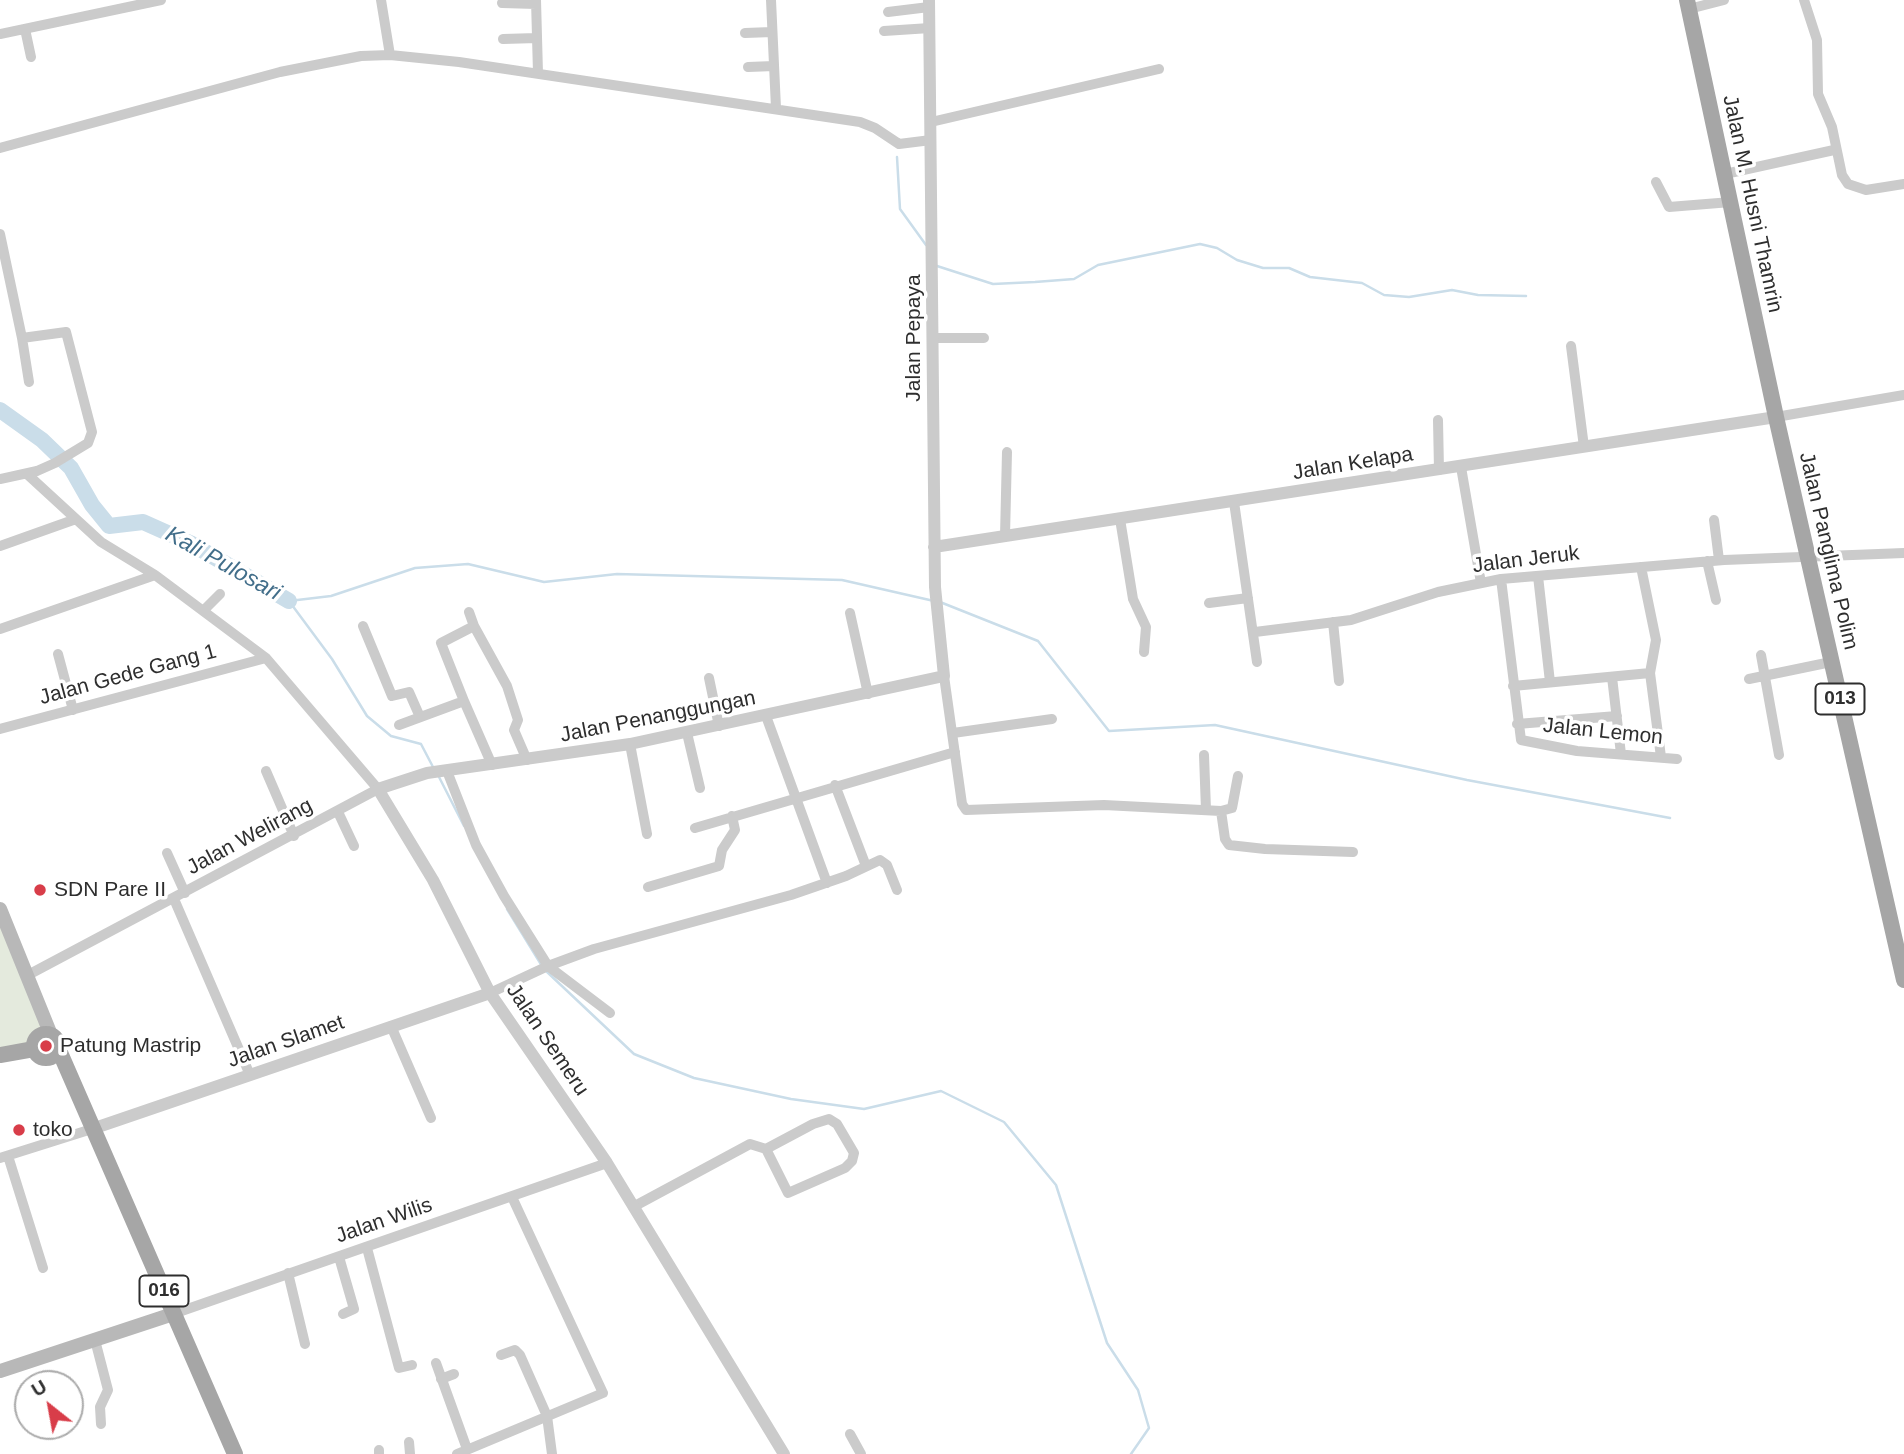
<!DOCTYPE html>
<style>
body{margin:0}
#map{position:relative;width:1904px;height:1454px;overflow:hidden;background:#fff;font-family:Arial,sans-serif}
canvas{display:block}
.north{position:absolute;left:14px;top:1370px;width:70px;height:70px;box-sizing:border-box;background:#fff;border:2px solid #ababab;border-radius:50%;rotate:329deg;font-size:19px;font-weight:700;line-height:28px;text-align:center;color:#2e2e2e}
.north::after{content:'';display:block;margin:auto;width:24px;height:32px;background:#d83d49;clip-path:polygon(50% 0,100% 100%,50% 72%,0 100%)}
</style>
<div id="map">
<canvas width="1904" height="1454"></canvas>
<div class="north">U</div>
</div>
<script>
const context = document.querySelector('canvas').getContext('2d');
context.lineJoin = 'round';
function fillPath(path, color) { context.fillStyle = color; context.fill(path, 'evenodd'); }
const poly = rows => new Path2D(rows.map(r => 'M' + r).join(''));
function trace(path, color, width, dash) { context.strokeStyle = color; context.lineWidth = width; context.lineCap = dash ? 'butt' : 'round'; context.setLineDash(dash || []); context.stroke(path); }
function write(font, color, halo, rows, align = 'center') {
  context.font = font + ' Arial,sans-serif'; context.lineWidth = 7; context.setLineDash([]); context.textBaseline = 'middle'; context.strokeStyle = halo; context.fillStyle = color; for (const [text, x, y, turn = 0] of rows) {
    context.save(); context.translate(x, y); context.rotate((+turn || 0) * Math.PI / 180); context.textAlign = isNaN(turn) ? turn : align; if (halo) context.strokeText(text, 0, 0); context.fillText(text, 0, 0); context.restore();
  }
}
const green = poly([
 [0,909,47,1034,0,1055]
]);
const stream = poly([
 [897,157,900,209,926,245],
 [937,266,993,284,1035,282,1074,279,1098,265,1200,244,1217,248,1237,260,1263,268,1289,268,1310,277,1362,283,1384,295,1409,297,1452,290,1478,295,1526,296],
 [289,601,331,596,415,568,468,564,544,582,617,574,842,580,934,601],
 [289,601,332,659,367,716,391,736,421,744,433,767],
 [940,602,1038,641,1109,731,1215,725,1467,780,1670,818],
 [438,775,464,826],
 [507,909,542,966],
 [546,971,634,1054,694,1078,791,1099,864,1109,941,1091,1004,1122,1056,1185,1107,1343,1138,1390,1149,1428,1131,1454]
]);
const river = poly([
 [0,410,42,440,71,468,92,505,109,526,143,522,190,543,289,601]
]);
const minor = poly([
 [381,0,390,55,459,62,860,122,875,128,899,144,931,140],
 [536,0,538,73],
 [771,0,776,108],
 [1804,0,1817,40,1818,94,1832,127,1842,175,1848,184,1866,190,1904,184],
 [502,3,536,4],
 [1689,9,1724,0],
 [888,12,929,7],
 [25,29,31,57],
 [884,31,930,28],
 [745,33,772,32],
 [0,34,161,0],
 [503,39,537,38],
 [748,67,774,66],
 [931,122,1159,69],
 [0,148,280,72,361,56,390,55],
 [1725,174,1834,150],
 [1656,182,1669,207,1731,202],
 [0,234,22,338,66,332,92,432,88,443,55,463,37,471,0,479],
 [22,338,29,382],
 [933,338,984,338],
 [1571,346,1584,447],
 [1776,417,1904,395],
 [1438,420,1439,470],
 [1461,467,1481,583],
 [27,474,101,542,155,575,266,658,378,789,28,975],
 [1234,502,1257,662],
 [1120,519,1133,599,1146,627,1144,652],
 [1714,520,1719,560],
 [1005,536,1007,452],
 [0,546,76,519],
 [1707,561,1716,600],
 [1538,576,1550,682],
 [1501,579,1521,740,1577,751,1677,759],
 [1209,603,1248,598],
 [204,610,220,594],
 [850,613,868,694],
 [1333,622,1339,681],
 [363,626,392,696,409,692,420,717],
 [474,626,507,686,518,720,514,730,527,760],
 [0,629,155,575],
 [1255,632,1351,620,1438,592,1501,579,1724,560,1904,553],
 [58,654,73,710],
 [1761,655,1779,755],
 [1650,673,1661,757],
 [944,676,962,804,966,810,1104,805,1221,811,1225,839,1229,845,1265,849,1353,852],
 [1612,677,1621,754],
 [709,678,719,726],
 [1749,679,1831,662],
 [1513,686,1650,673,1656,640,1641,567],
 [464,701,441,643,474,626,469,612],
 [766,716,827,883],
 [1517,724,1617,716],
 [399,725,464,701,492,765],
 [0,729,266,658],
 [687,733,700,788],
 [953,733,1052,719],
 [630,744,647,834],
 [1204,755,1206,810],
 [266,771,294,836],
 [447,771,476,845,504,896,548,966,610,1013],
 [835,785,866,866],
 [1221,811,1232,808,1238,776],
 [338,812,354,846],
 [695,828,955,752],
 [167,853,185,893],
 [648,887,719,866,722,850,735,830,732,816],
 [174,899,250,1075],
 [490,993,548,966,594,949,791,895,846,876,880,860,887,865,897,890],
 [391,1026,431,1118],
 [8,1156,43,1268],
 [0,1158,95,1128],
 [633,1207,750,1144,766,1149,788,1193,845,1168,852,1161,854,1153,837,1124,829,1119,813,1124,766,1149],
 [367,1248,399,1368,412,1365],
 [339,1257,354,1309,343,1314],
 [288,1273,305,1344],
 [173,1314,607,1163],
 [95,1340,108,1390,100,1407,101,1424],
 [501,1355,515,1350,520,1355,547,1416,552,1454],
 [436,1363,467,1449],
 [441,1379,454,1374],
 [850,1434,861,1454],
 [409,1442,410,1454],
 [379,1450,379,1454],
 [457,1454,603,1393,512,1197]
]);
const tertiary = poly([
 [934,547,1776,417],
 [95,1128,490,993],
 [784,1454,607,1163,490,993,433,880,378,789,427,773,630,744,944,676,935,587,929,0]
]);
const secondary = poly([
 [0,909,51,1035],
 [0,1371,173,1314]
]);
const primary = poly([
 [1687,0,1776,417,1904,980],
 '34 1046a12 12 0 1 1 24 0a12 12 0 1 1-24 0Z',
 [58,1048,235,1454],
 [0,1055,34,1049]
]);
const markers = [
 [40,890,7,"#d83d49"],
 [46,1046,7,"#d83d49"],
 [19,1130,7,"#d83d49"]
];
const shields = [
 [1840,699,49],
 [164,1291,49]
];
const shieldNames = [
 ["013",1840,699],
 ["016",164,1291]
];
const streetNames = [
 ["Jalan M. Husni Thamrin",1752,204,78],
 ["Jalan Pepaya",914,338,-90],
 ["Jalan Kelapa",1353,464,-9],
 ["Jalan Panglima Polim",1828,551,77],
 ["Jalan Jeruk",1526,560,-7],
 ["Jalan Gede Gang 1",128,675,-15],
 ["Jalan Penanggungan",658,717,-11],
 ["Jalan Lemon",1603,732,6],
 ["Jalan Welirang",250,837,-28],
 ["Jalan Semeru",547,1040,56],
 ["Jalan Slamet",286,1042,-19],
 ["Jalan Wilis",384,1221,-19]
];
const poiNames = [
 ["SDN Pare II",54,890],
 ["Patung Mastrip",60,1046],
 ["toko",33,1130]
];
const waterNames = [
 ["Kali Pulosari",223,564,29]
];
fillPath(green, '#e4eadd');
trace(stream, '#cadde9', 2.5);
trace(river, '#cadde9', 16);
trace(minor, '#cbcbcb', 10);
trace(tertiary, '#cbcbcb', 12);
trace(secondary, '#b8b8b8', 14);
trace(primary, '#a6a6a6', 16);
for (const [x, y, r, color] of markers) { const dot = new Path2D(); dot.arc(x, y, r, 0, 2 * Math.PI); context.fillStyle = color; context.fill(dot); trace(dot, '#fff', 2.5); }
for (const [x, y, w] of shields) { const box = new Path2D(); box.roundRect(x - w / 2, y - 15.5, w, 31, 5); context.fillStyle = '#fff'; context.fill(box); trace(box, '#2e2e2e', 2); }
write('bold 19px', '#2e2e2e', null, shieldNames);
write('21px', '#2e2e2e', '#fff', streetNames);
write('21px', '#2e2e2e', '#fff', poiNames, 'left');
write('italic 23px', '#426e8a', '#fff', waterNames);
</script>
